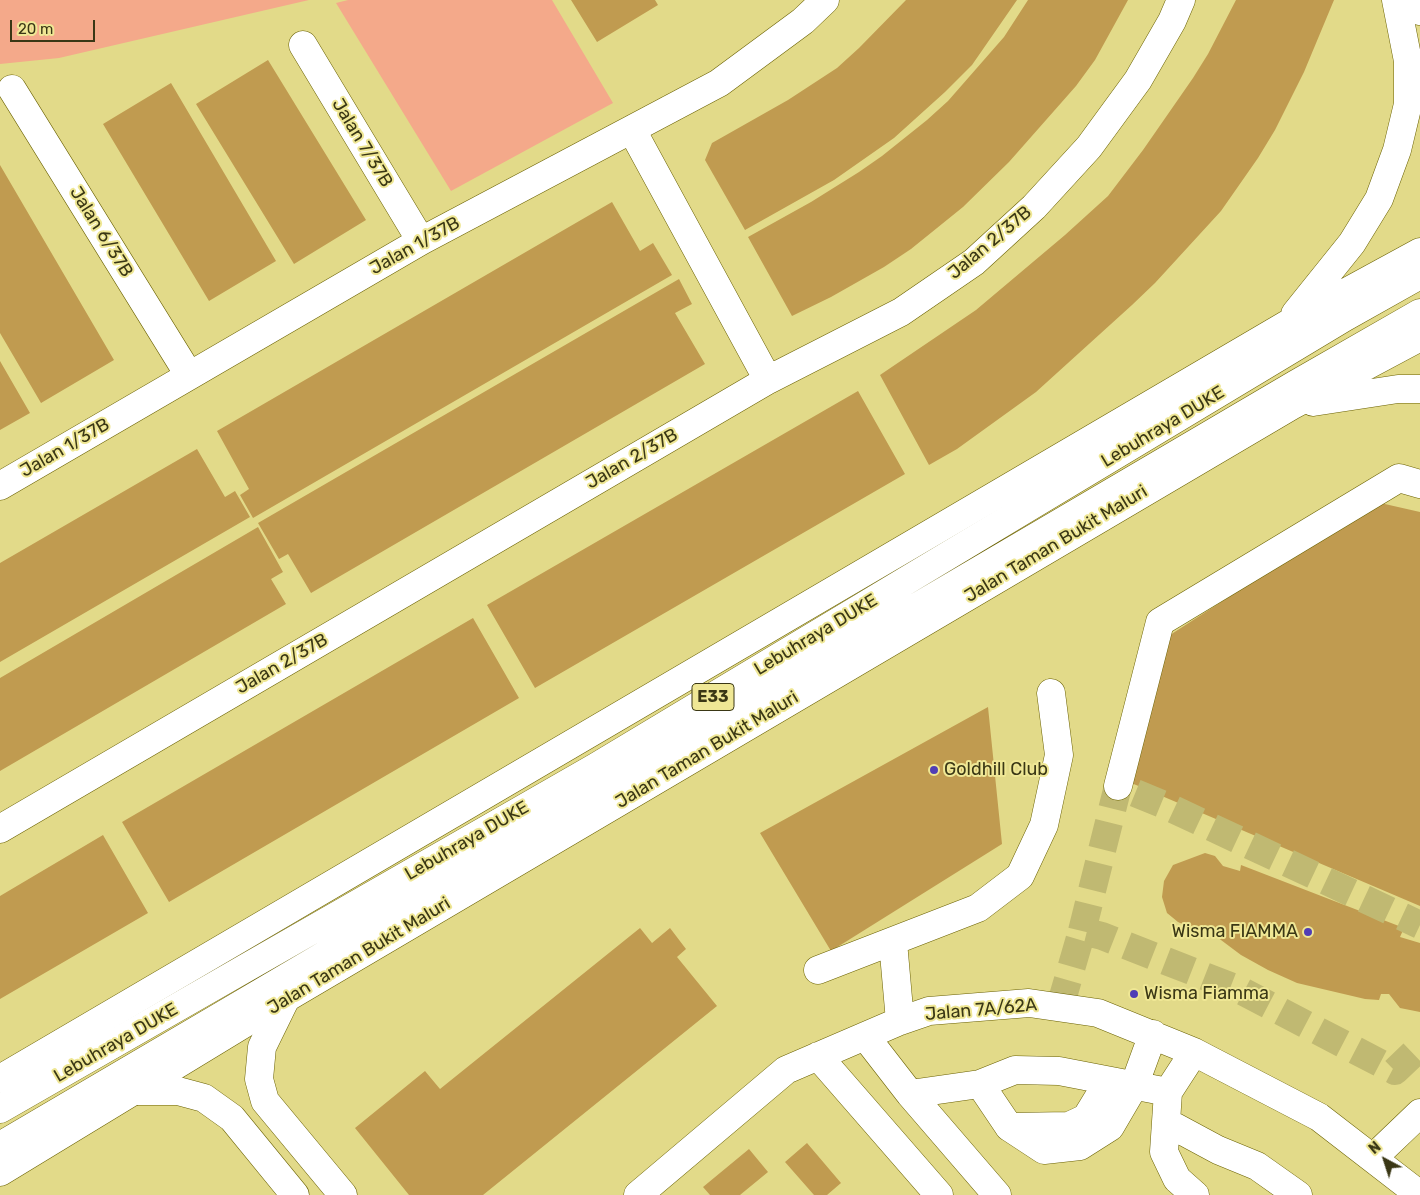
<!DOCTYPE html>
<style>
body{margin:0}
#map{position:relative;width:1420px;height:1195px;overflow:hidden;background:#e2da89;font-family:Rubik,sans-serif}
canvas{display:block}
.north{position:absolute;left:1360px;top:1135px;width:50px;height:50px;-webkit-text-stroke:4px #efe795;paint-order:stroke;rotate:320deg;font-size:14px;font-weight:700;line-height:20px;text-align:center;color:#3a3715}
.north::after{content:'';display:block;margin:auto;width:18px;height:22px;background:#3a3715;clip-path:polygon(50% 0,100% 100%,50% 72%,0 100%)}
.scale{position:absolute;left:10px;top:20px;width:85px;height:22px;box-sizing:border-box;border:2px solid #3a3715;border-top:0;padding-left:6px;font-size:15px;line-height:18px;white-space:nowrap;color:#3a3715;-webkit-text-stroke:4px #efe795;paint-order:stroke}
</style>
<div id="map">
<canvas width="1420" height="1195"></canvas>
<div class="north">N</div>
<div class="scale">20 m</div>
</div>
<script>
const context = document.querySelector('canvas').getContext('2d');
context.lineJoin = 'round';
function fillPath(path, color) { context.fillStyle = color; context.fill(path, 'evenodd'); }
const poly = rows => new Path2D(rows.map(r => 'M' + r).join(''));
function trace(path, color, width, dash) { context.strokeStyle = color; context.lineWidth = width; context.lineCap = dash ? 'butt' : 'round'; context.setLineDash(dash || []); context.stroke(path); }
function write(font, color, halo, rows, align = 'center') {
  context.font = font + ' Rubik,sans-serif'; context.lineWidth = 4; context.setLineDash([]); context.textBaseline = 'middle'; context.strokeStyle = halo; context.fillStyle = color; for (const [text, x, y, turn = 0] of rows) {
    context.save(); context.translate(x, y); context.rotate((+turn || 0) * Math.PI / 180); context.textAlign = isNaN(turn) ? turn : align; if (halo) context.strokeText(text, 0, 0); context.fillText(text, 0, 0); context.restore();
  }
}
const green = poly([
 [0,0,309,0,59,58,0,64],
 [348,0,552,0,613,103,451,191,336,3]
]);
const building = poly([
 [571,0,655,0,658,5,597,42],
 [906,0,1017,0,972,65,945,92,894,138,834,180,745,230,705,160,712,143,788,100,837,68,859,48],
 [1028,0,1128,0,1095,60,1076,86,1009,162,963,207,911,249,884,267,831,297,792,316,748,237,811,202,859,172,882,156,927,120,948,101,1004,37],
 [1236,0,1334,0,1304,72,1275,130,1258,158,1221,211,1155,283,1132,305,1036,392,957,449,929,465,880,375,976,310,1065,235,1108,196,1143,150,1193,78,1208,54],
 [268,60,366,220,294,264,196,104],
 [171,83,276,261,209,301,103,124],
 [0,165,114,360,41,403,0,333],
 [612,202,640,251,653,243,672,275,253,518,240,495,249,489,217,431],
 [679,279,692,304,675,313,705,364,311,593,288,554,279,559,258,523],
 [0,361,30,413,0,430],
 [858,391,905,474,535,688,487,605],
 [197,449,225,497,235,491,250,517,0,662,0,563],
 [1376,502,1420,512,1420,906,1122,779,1153,646],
 [258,527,283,572,271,579,286,604,0,771,0,678],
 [473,618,519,698,169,902,122,822],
 [988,707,1002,844,831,951,760,833],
 [103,835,148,913,0,999,0,896],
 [1205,853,1215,856,1223,866,1240,871,1241,865,1404,928,1400,937,1420,943,1420,1012,1400,1008,1389,994,1381,994,1379,1000,1365,999,1297,983,1268,970,1241,955,1213,934,1214,929,1205,928,1193,929,1178,922,1167,913,1162,897,1164,881,1173,865],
 [640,928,652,943,670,928,686,949,677,957,717,1006,483,1195,409,1195,355,1128,425,1071,440,1089],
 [807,1143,841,1183,827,1195,814,1195,785,1162],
 [749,1149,768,1172,740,1195,710,1195,703,1187]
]);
const minorTunnel = poly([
 [1082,931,1118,786,1162,804,1420,925],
 [1060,1007,1082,931,1102,936,1240,990,1395,1071,1420,1047]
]);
const minor = poly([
 [303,45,421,241],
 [12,89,189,375],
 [632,130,768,380],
 [0,486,421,241,719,83,803,21,825,0],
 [1118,786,1160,622,1399,478,1420,484],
 [0,829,768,380,901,312,974,262,1034,207,1089,147,1138,80,1172,21,1181,0],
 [893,942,900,1021],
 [818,970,978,908,1020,876,1044,825,1059,755,1051,693],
 [286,998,262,1047,259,1079,265,1101,343,1195],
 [865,1036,910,1094,997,1195],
 [1194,1052,1168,1092,1164,1152,1177,1179,1195,1195],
 [818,1056,939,1195],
 [980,1084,1015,1070,1059,1071,1168,1092],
 [134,1091,178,1091,204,1098,232,1118,295,1195],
 [910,1094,980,1084,1009,1127,1044,1150,1080,1146,1110,1127,1134,1086,1153,1034],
 [1166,1122,1218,1150,1257,1166,1298,1195],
 [1009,1127,1069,1126,1086,1118,1108,1082],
 [1373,1158,1420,1113],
 [638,1195,786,1070,900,1021,929,1011,1029,1003,1098,1013,1194,1052,1319,1117,1420,1195]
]);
const major = poly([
 [1413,0,1420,11],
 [1295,314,1352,243,1379,199,1397,150,1408,104,1408,61,1396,0],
 [1313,402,1398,389,1420,389],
 [0,1079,1286,325,1420,252],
 [0,1172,286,998,1291,406,1420,337]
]);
const highway = poly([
 [0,1109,596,767,1345,317,1420,275],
 [0,1146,1296,384,1420,313]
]);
const markers = [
 [934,770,5,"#503eb5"],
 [1308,932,5,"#503eb5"],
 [1134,994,5,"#503eb5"]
];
const shields = [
 [713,697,42]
];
const shieldNames = [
 ["E33",713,697]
];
const streetNames = [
 ["Jalan 7/37B",362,143,59],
 ["Jalan 6/37B",101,232,58],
 ["Jalan 2/37B",990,243,-40],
 ["Jalan 1/37B",415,246,-29],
 ["Lebuhraya DUKE",1163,427,-31],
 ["Jalan 1/37B",65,448,-30],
 ["Jalan 2/37B",632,459,-30],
 ["Jalan Taman Bukit Maluri",1056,544,-31],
 ["Lebuhraya DUKE",816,635,-31],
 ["Jalan 2/37B",282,664,-30],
 ["Jalan Taman Bukit Maluri",707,750,-31],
 ["Lebuhraya DUKE",467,841,-30],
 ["Jalan Taman Bukit Maluri",359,956,-31],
 ["Jalan 7A/62A",981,1010,-5],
 ["Lebuhraya DUKE",116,1043,-30]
];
const poiNames = [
 ["Goldhill Club",944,770],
 ["Wisma FIAMMA",1298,932,"right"],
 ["Wisma Fiamma",1144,994]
];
fillPath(green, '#f4a98a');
fillPath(building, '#c09b50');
trace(minorTunnel, '#c0b972', 28, [28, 14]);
trace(minor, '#6a6100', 29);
trace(major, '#6a6100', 29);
trace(highway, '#6a6100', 29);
trace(minor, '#fff', 28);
trace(major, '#fff', 28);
trace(highway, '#fff', 28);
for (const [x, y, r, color] of markers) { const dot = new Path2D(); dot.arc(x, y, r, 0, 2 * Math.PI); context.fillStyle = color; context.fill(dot); trace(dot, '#efe795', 2); }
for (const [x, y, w] of shields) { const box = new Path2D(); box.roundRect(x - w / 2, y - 13.5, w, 27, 4); context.fillStyle = '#efe795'; context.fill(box); trace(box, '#3a3715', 1); }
write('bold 16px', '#3a3715', null, shieldNames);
write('18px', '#3a3715', '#efe795', streetNames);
write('18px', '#3a3715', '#efe795', poiNames, 'left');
</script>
